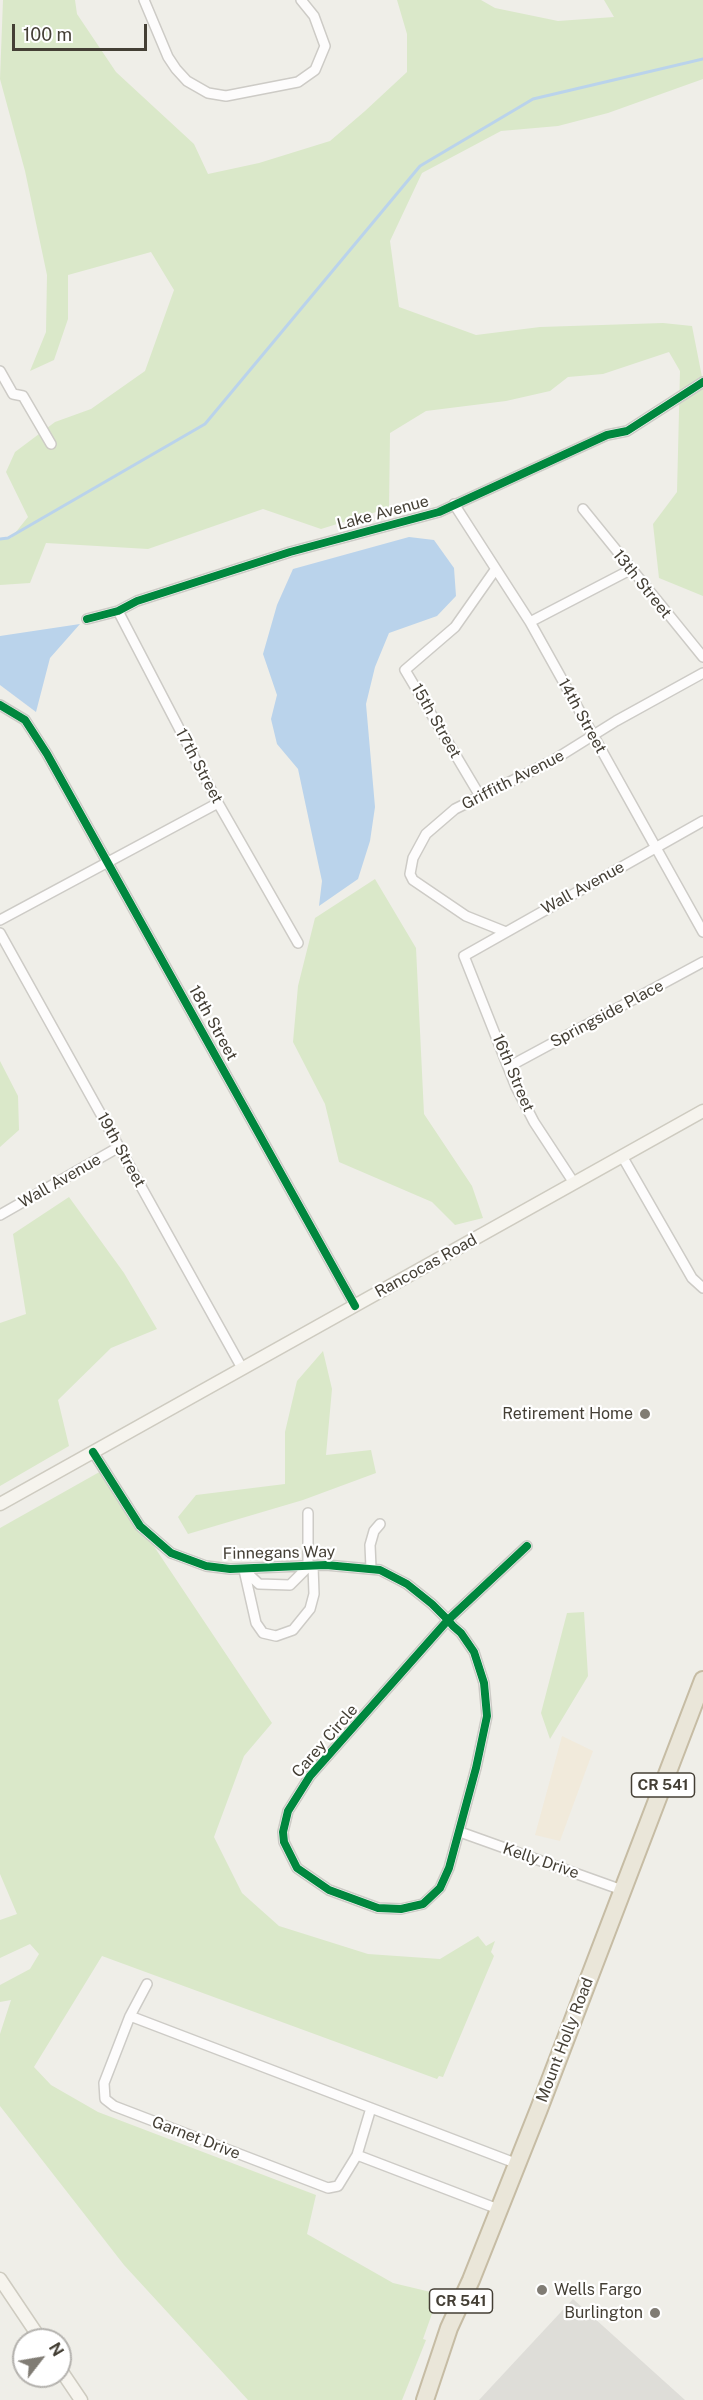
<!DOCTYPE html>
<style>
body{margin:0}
#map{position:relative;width:703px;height:2400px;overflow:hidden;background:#efeee8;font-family:"Public Sans",sans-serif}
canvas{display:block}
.north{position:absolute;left:12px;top:2328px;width:60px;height:60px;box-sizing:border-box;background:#fff;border:2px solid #b4b2ae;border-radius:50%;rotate:59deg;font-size:16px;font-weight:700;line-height:24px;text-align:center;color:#443f35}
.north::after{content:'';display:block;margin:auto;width:21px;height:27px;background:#807c74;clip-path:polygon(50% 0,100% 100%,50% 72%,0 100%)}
.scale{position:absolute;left:12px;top:24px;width:135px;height:27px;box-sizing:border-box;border:3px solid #443f35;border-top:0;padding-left:8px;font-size:18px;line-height:21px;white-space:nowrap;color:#443f35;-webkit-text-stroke:4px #fff;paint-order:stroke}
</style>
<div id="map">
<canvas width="703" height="2400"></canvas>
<div class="north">N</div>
<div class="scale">100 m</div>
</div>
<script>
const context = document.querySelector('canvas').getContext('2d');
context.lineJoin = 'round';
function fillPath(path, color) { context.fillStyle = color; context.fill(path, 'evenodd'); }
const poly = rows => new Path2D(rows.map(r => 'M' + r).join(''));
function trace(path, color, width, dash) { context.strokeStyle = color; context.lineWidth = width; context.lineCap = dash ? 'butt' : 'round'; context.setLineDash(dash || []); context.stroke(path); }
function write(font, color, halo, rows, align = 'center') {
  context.font = font + ' "Public Sans",sans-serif'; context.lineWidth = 4.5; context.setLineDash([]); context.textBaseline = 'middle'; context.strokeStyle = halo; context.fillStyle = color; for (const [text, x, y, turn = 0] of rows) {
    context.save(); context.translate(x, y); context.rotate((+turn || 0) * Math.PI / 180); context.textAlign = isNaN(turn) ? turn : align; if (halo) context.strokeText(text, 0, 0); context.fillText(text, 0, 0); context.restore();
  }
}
const commercial = poly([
 [562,1736,593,1751,560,1841,535,1835]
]);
const green = poly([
 [3,0,75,0,77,14,116,72,194,144,208,174,259,163,330,141,365,111,407,72,407,34,397,0,481,0,495,8,558,21,614,17,604,0,703,0,703,79,608,113,558,126,501,131,422,173,390,241,399,307,476,335,540,327,663,323,692,326,703,382,703,596,659,578,653,524,677,492,680,371,669,352,603,374,568,377,550,391,506,401,426,411,390,433,389,508,321,529,263,509,148,549,46,543,30,583,0,585,0,539,11,538,28,517,6,472,15,452,55,422,91,409,145,371,174,290,151,252,68,275,68,319,54,360,30,371,46,332,47,275,25,171,0,79],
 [375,879,416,948,424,1114,472,1186,483,1218,455,1225,432,1202,339,1162,325,1104,293,1042,298,986,315,918],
 [0,1061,18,1096,19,1130,0,1147],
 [69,1197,124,1273,157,1329,111,1348,58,1400,69,1446,0,1486,0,1323,26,1314,13,1234],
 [323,1351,332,1389,326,1455,371,1450,376,1473,303,1500,188,1534,178,1517,196,1495,285,1484,285,1432,297,1381],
 [103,1470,272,1723,244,1756,214,1837,242,1893,279,1926,368,1954,440,1959,478,1936,486,1946,495,1941,491,1952,494,1956,443,2077,439,2076,437,2079,102,1956,34,2067,51,2085,98,2112,316,2195,307,2234,393,2283,439,2294,423,2339,426,2340,402,2400,248,2400,124,2265,0,2106,0,2034,11,2000,0,2002,0,1985,30,1969,39,1954,30,1944,0,1958,0,1920,17,1914,0,1874,0,1528],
 [584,1612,588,1676,550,1739,541,1713,567,1613]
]);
const parking = poly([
 [573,2299,685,2400,479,2400]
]);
const water = poly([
 [409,537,434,540,454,568,456,596,437,616,389,633,375,667,366,704,375,807,370,841,358,879,319,906,322,881,311,830,298,769,277,744,271,719,277,695,263,654,277,605,293,569],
 [80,624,50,658,36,712,0,685,0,636]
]);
const stream = poly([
 [0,539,8,538,205,424,420,166,533,99,703,59]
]);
const street = poly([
 [144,0,168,57,176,69,187,81,208,93,226,96,298,82,315,70,325,46,314,16,301,0],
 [0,371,13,394,23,396,51,444],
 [454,504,530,622,703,932],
 [583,509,703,657],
 [118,611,218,803,298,943],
 [87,619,118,611,137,601,290,552,439,512,607,435,627,431,703,382],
 [530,622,630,570],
 [0,705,25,720,47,754,355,1306],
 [480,796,405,670,455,627,495,570],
 [0,920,218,803],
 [506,932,466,916,413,880,410,874,413,858,426,834,455,809,552,761,616,721,703,673],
 [0,933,242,1368],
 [510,1066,703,962],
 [622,1156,692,1278,703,1288],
 [574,1183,534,1122,516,1087,464,956,703,821],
 [0,1215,119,1147],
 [93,1452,140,1526,171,1553,206,1566,230,1569,326,1565,380,1570,407,1584,432,1604,448,1620,453,1626,461,1633,474,1652,484,1683,487,1716,476,1768,449,1868,440,1888,423,1904,401,1909,378,1908,329,1890,297,1868,284,1842,283,1832,288,1811,310,1776,448,1620,527,1546],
 [371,1568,370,1545,374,1531,380,1524],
 [244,1570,256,1623,263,1633,276,1636,293,1630,310,1609,314,1594,313,1566],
 [244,1570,259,1584,290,1585,308,1567,308,1513],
 [460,1832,622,1890],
 [147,1984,130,2016,104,2083,105,2099,114,2106,328,2188,338,2186,357,2155,371,2108],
 [130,2016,515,2163],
 [357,2155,498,2209]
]);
const secondary = poly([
 [0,1504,703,1111],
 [0,2279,41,2340],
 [60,2369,81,2400]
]);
const highway = poly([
 [425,2400,449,2328,471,2280,539,2109,703,1680]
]);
const cycleway = poly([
 [87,619,118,611,137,601,290,552,439,512,607,435,627,431,703,382],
 [0,705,25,720,47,754,355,1306],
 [93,1452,140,1526,171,1553,206,1566,230,1569,326,1565,380,1570,407,1584,432,1604,448,1620,453,1626,461,1633,474,1652,484,1683,487,1716,476,1768,449,1868,440,1888,423,1904,401,1909,378,1908,329,1890,297,1868,284,1842,283,1832,288,1811,310,1776,448,1620,527,1546]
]);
const markers = [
 [645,1414,6,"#807c74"],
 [542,2290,6,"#807c74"],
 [655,2313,6,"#807c74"]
];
const shields = [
 [663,1785,63],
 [461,2301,63]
];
const shieldNames = [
 ["CR 541",663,1785],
 ["CR 541",461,2301]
];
const streetNames = [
 ["Lake Avenue",383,513,-15],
 ["13th Street",642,584,51],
 ["14th Street",582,716,61],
 ["15th Street",436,721,60],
 ["17th Street",199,766,62],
 ["Griffith Avenue",513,780,-27],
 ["Wall Avenue",583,888,-29],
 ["Springside Place",607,1014,-28],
 ["18th Street",213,1023,61],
 ["16th Street",513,1073,67],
 ["19th Street",121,1150,61],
 ["Wall Avenue",60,1181,-30],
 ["Rancocas Road",426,1266,-29],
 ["Finnegans Way",279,1553,-1],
 ["Carey Circle",325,1741,-49],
 ["Kelly Drive",541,1861,19],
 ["Mount Holly Road",565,2040,-69],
 ["Garnet Drive",196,2138,21]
];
const poiNames = [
 ["Retirement Home",633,1414],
 ["Wells Fargo",554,2290,"left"],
 ["Burlington",643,2313]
];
fillPath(commercial, '#f1eadb');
fillPath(green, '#dae8c9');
fillPath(parking, '#deddd8');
fillPath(water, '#bad3eb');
trace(stream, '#bad3eb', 3);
trace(street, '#cdcbc6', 12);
trace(secondary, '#cecbc0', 15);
trace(highway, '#c6bca4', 20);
trace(street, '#fdfcfc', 9);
trace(secondary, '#f6f4ee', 12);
trace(highway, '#eae6d9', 16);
trace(cycleway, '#00873e', 8);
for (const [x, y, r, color] of markers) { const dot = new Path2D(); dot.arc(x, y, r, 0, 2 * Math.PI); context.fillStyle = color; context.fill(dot); trace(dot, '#fff', 2); }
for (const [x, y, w] of shields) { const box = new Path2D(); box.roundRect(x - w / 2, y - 12, w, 24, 4.5); context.fillStyle = '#fff'; context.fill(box); trace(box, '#443f35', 1.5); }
write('bold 15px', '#443f35', null, shieldNames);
write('16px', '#443f35', '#fff', streetNames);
write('16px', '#443f35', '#fff', poiNames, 'right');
</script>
